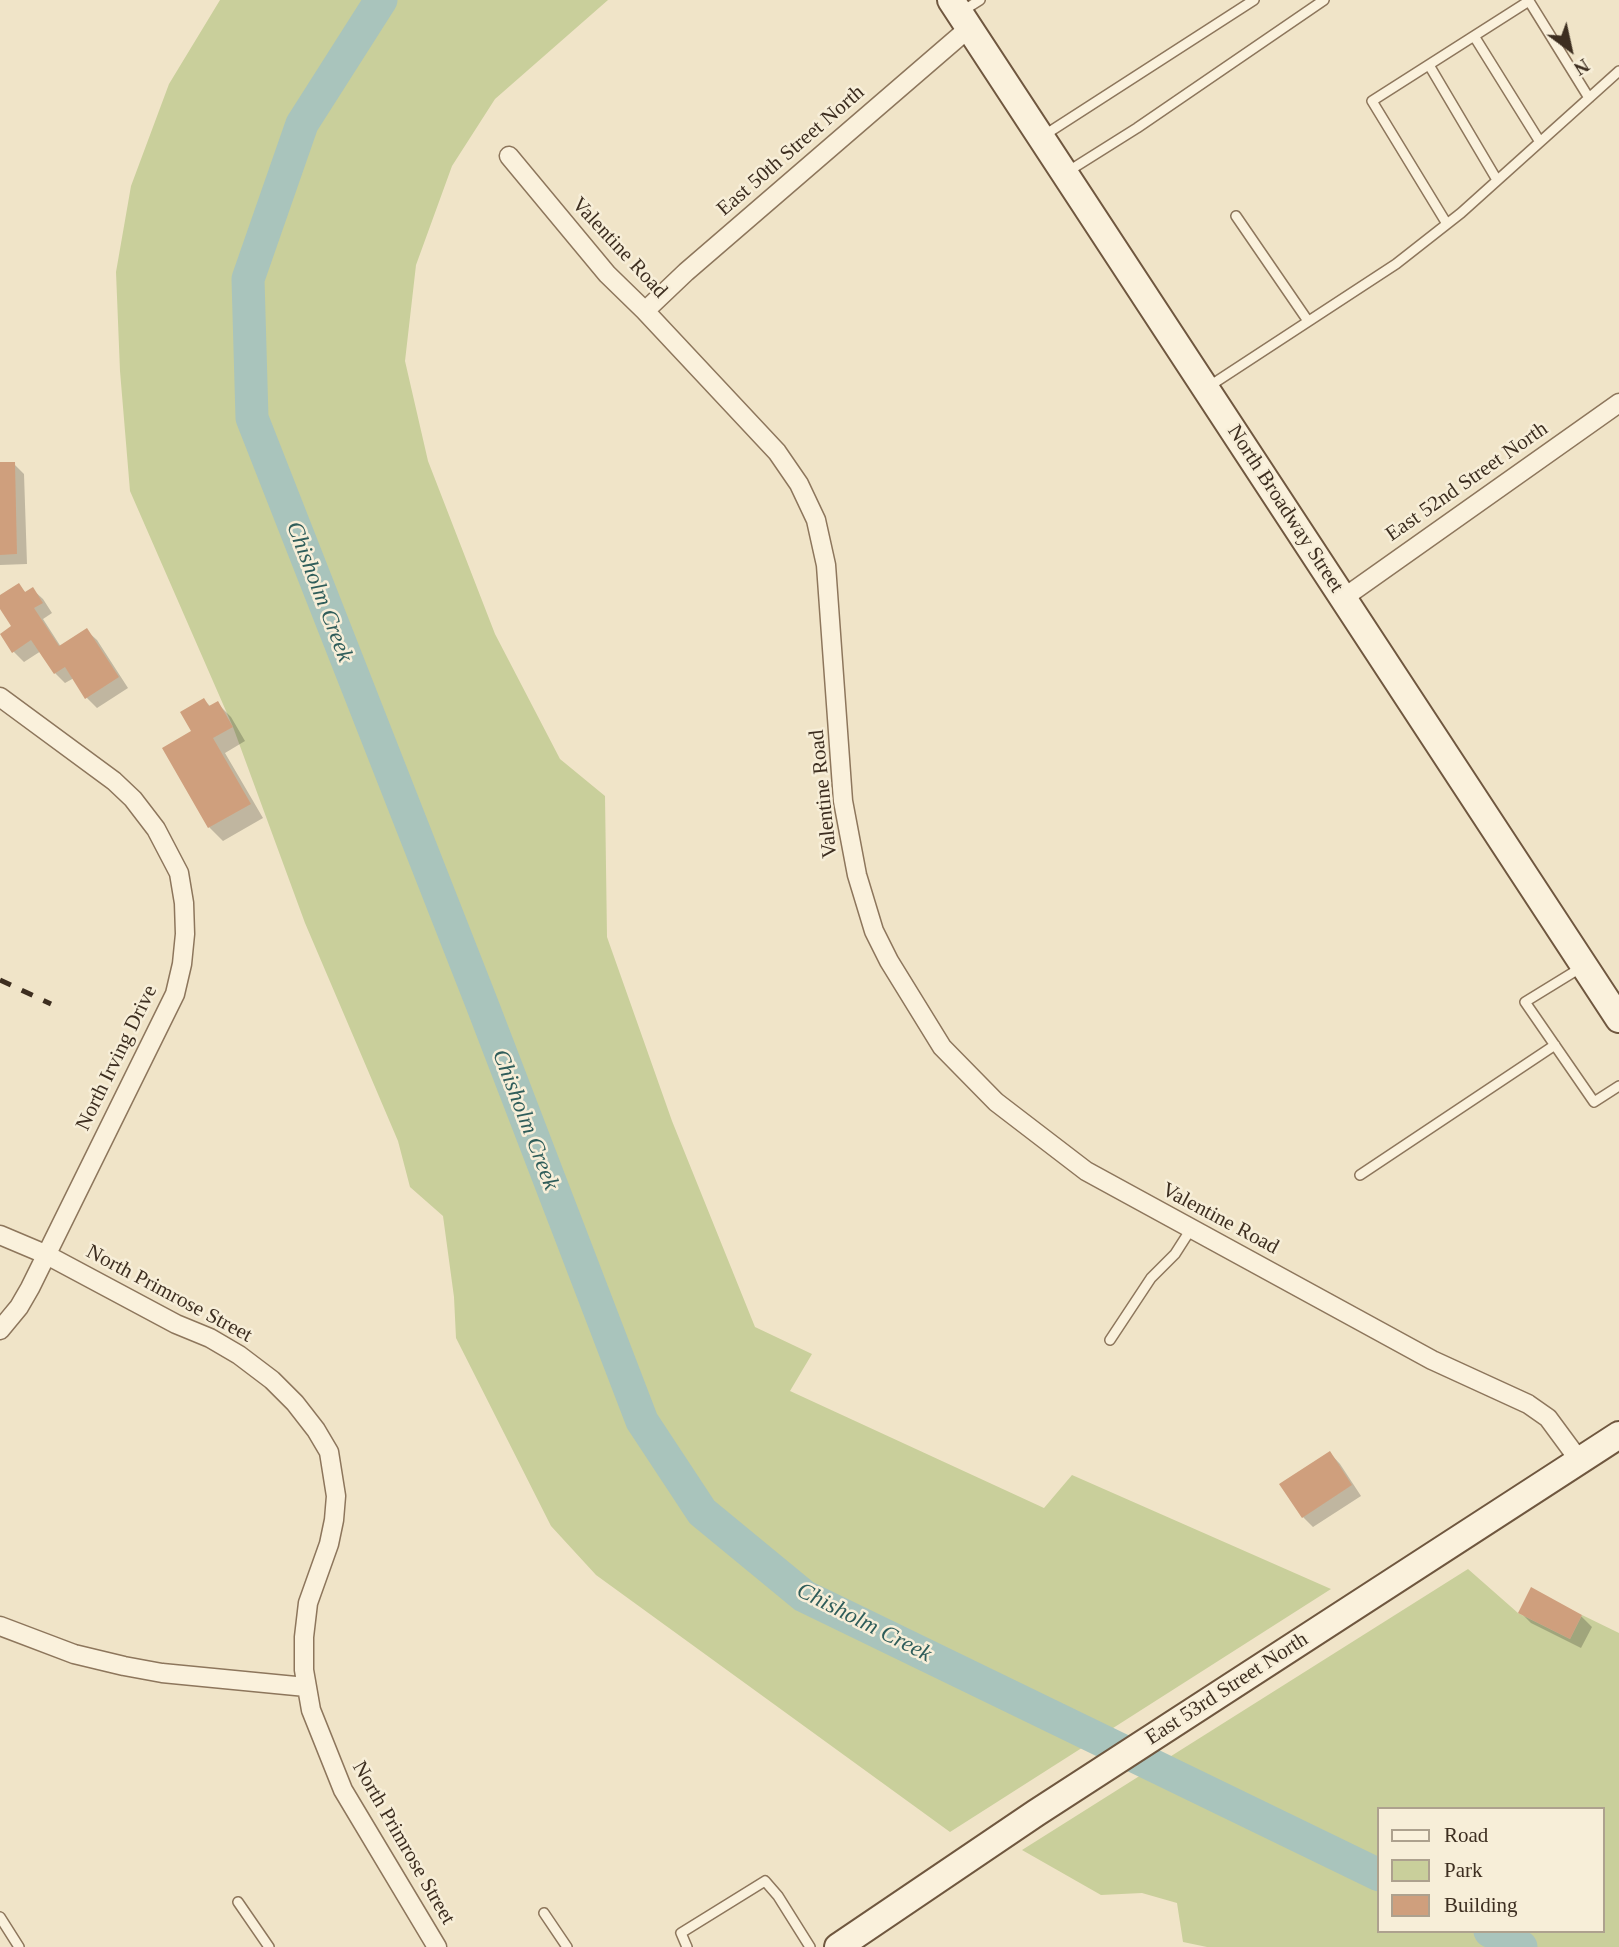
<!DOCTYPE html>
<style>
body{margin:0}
#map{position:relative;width:1619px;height:1947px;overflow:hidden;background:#f0e4c8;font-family:Georgia,serif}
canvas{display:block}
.legend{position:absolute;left:1377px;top:1807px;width:228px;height:126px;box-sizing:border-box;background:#f7eed8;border:2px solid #ada18e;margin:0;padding:9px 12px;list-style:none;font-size:21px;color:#3d2e20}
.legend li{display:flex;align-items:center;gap:14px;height:35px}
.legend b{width:35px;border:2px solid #ada18e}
.north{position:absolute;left:1535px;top:14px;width:70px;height:70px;-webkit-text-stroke:5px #f7eed8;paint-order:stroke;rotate:147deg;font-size:19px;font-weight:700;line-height:28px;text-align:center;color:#3d2e20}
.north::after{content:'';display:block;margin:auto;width:24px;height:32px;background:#3d2e20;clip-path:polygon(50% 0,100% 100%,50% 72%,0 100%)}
</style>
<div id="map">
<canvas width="1619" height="1947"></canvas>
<ul class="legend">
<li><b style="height:9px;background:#faf1dc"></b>Road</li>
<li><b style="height:19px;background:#c9cf9b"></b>Park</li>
<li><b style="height:19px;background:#cf9f7d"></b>Building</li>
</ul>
<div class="north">N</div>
</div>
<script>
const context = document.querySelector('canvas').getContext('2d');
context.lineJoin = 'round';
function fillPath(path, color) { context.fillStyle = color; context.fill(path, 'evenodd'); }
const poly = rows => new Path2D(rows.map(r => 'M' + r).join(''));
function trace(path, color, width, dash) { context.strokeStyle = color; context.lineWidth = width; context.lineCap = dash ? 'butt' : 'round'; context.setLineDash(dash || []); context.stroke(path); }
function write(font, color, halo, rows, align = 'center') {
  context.font = font + ' Georgia,serif'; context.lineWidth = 5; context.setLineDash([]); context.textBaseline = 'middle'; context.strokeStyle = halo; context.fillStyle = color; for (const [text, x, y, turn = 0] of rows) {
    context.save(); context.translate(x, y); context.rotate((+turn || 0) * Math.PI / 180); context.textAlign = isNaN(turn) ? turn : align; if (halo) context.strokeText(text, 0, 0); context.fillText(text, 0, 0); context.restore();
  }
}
const green = poly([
 [220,0,608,0,495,99,452,166,416,265,405,361,428,461,495,634,560,759,605,796,607,937,672,1121,755,1327,812,1354,790,1391,1044,1508,1072,1475,1331,1589,950,1832,596,1575,551,1526,456,1338,454,1297,443,1216,410,1187,398,1141,305,923,233,727,130,491,120,371,116,272,131,186,169,84],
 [1468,1569,1518,1613,1570,1639,1582,1615,1619,1633,1619,1947,1207,1947,1183,1942,1177,1903,1142,1893,1101,1895,1022,1850],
 [1379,1809,1603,1809,1603,1931,1379,1931]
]);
const shadow = poly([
 [0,464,14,464,24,474,27,564,0,565],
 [18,585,26,593,32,589,43,599,52,613,43,619,61,647,86,630,97,640,128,688,97,708,87,698,74,678,65,683,55,673,41,651,24,662,13,651,14,627,0,606,0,597],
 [204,700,211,707,217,703,231,717,245,741,225,753,263,818,223,841,209,827,164,749,193,732],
 [1330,1453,1340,1464,1361,1496,1313,1527,1303,1517],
 [1521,1613,1581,1616,1592,1627,1581,1648,1531,1623]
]);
const river = poly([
 [381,0,302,124,248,279,252,418,482,1004,642,1421,702,1512,804,1596,1379,1875],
 [1490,1931,1521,1947]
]);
const building = poly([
 [0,462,15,462,17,554,0,555],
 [19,583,25,592,33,587,43,603,34,608,59,646,87,628,119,677,85,699,65,667,54,674,31,640,12,653,0,634,11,626,0,609,0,595],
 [204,698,209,706,218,701,233,727,213,738,251,804,208,828,162,748,191,731,180,712],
 [1330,1451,1352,1485,1302,1518,1279,1484],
 [1531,1587,1582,1615,1570,1639,1518,1613]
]);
const lane = poly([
 [961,12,980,0],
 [1474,36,1540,142],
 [1429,65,1497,180],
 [1043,136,1254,0],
 [1067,172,1137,128,1324,0],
 [1236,216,1308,321],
 [1447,224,1372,101,1529,1,1589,98],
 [1208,387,1396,264,1461,213,1619,71],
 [1582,967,1525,1002,1594,1102,1619,1086],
 [1360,1175,1555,1045],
 [1110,1340,1151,1278,1175,1254,1191,1229],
 [238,1902,269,1947],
 [544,1913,567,1947],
 [0,1917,19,1947],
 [687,1947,681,1933,765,1881,778,1896,810,1947]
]);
const street = poly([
 [509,156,607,274,645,311,777,452,799,484,816,520,826,565,843,801,857,875,874,931,889,961,942,1047,996,1102,1086,1171,1432,1360,1528,1404,1548,1418,1579,1460],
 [645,311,686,272,969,28],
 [1342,599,1619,403],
 [0,697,114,781,133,799,156,829,179,873,184,903,185,934,182,964,175,994,30,1288,19,1307,0,1330],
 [0,1235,45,1254,176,1324,210,1338,239,1355,272,1380,295,1403,316,1430,329,1452,336,1496,334,1520,329,1544,308,1603,304,1637,304,1670,311,1710,343,1790,437,1947],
 [0,1626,74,1654,124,1666,162,1673,306,1687]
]);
const secondary = poly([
 [951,0,1619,1019],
 [838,1947,1036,1813,1619,1435]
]);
const rail = poly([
 [0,980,51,1004]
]);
const streetNames = [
 ["East 50th Street North",791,151,-41],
 ["Valentine Road",619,248,47],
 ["East 52nd Street North",1467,482,-35],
 ["North Broadway Street",1285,509,57],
 ["Valentine Road",824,794,-96],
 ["North Irving Drive",117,1058,-64],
 ["Valentine Road",1220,1219,28],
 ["North Primrose Street",169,1294,28],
 ["East 53rd Street North",1227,1689,-33],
 ["North Primrose Street",403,1843,60]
];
const waterNames = [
 ["Chisholm Creek",319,592,69],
 ["Chisholm Creek",525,1120,69],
 ["Chisholm Creek",864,1623,27]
];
fillPath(green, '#c9cf9b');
fillPath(shadow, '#0003');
trace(river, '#a9c4bc', 33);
fillPath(building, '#cf9f7d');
trace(lane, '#8d765c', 12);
trace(street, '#8d765c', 21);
trace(secondary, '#6f573f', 30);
trace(lane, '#faf1dc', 9);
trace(street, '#faf1dc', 18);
trace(secondary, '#faf1dc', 26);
trace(rail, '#3d2e20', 5, [12, 12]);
write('21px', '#3d2e20', '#f7eed8', streetNames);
write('italic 23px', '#2f5d5a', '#f7eed8', waterNames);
</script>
